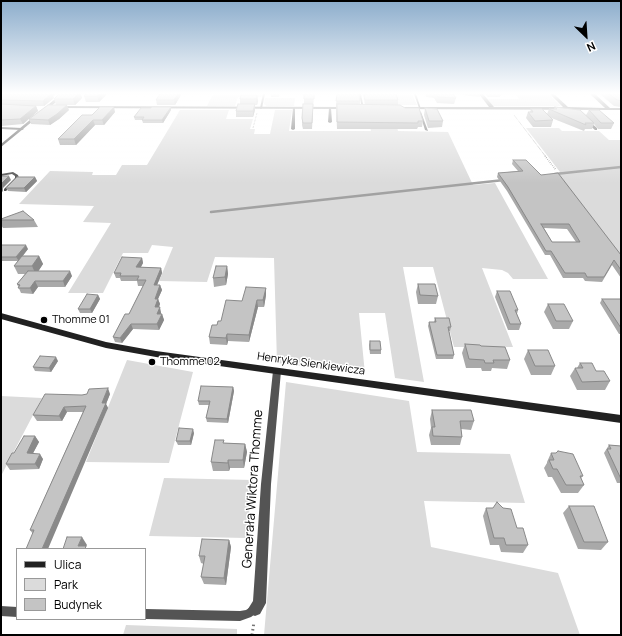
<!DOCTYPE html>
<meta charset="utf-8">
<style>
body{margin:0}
#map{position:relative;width:622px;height:636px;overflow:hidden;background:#fff;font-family:Manrope,sans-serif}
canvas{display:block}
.frame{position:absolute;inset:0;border:2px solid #000;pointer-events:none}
.legend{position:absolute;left:16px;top:548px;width:130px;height:72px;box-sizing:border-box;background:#fff;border:1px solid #999;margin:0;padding:5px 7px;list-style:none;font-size:12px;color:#000}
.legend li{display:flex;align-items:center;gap:8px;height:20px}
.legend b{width:20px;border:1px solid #999}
.north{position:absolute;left:566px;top:16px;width:40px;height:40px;-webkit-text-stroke:3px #fff;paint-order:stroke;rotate:155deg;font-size:11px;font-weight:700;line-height:16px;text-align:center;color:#000}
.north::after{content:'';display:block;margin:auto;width:14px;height:18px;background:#000;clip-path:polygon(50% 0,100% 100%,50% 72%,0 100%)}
</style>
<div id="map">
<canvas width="622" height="636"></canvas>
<div class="frame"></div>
<ul class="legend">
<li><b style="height:5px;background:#212121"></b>Ulica</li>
<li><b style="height:11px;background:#dbdbdb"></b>Park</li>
<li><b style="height:11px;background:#c4c4c4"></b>Budynek</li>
</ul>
<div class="north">N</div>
</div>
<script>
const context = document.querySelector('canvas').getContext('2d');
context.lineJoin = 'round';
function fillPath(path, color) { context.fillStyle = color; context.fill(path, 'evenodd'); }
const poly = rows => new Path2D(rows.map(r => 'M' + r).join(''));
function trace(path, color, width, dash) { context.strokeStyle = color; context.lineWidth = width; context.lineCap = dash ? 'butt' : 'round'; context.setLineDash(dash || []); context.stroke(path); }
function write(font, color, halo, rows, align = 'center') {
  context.font = font + ' Manrope,sans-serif'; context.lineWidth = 3; context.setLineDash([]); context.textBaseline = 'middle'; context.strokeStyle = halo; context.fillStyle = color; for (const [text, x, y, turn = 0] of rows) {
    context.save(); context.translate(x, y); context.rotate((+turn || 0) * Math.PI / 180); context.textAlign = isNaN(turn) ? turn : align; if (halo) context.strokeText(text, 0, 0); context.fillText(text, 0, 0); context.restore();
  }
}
const green = poly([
 [213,94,262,94,261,97,238,97,235,106,207,106],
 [394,94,412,94,417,105,397,105],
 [516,94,549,94,561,106,493,106,487,99,519,99],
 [265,98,295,98,294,106,267,106,264,104],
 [180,110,229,110,226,119,253,119,250,129,255,129,254,134,270,134,275,110,292,110,289,131,371,131,367,111,393,111,398,131,448,132,473,185,495,183,548,279,513,279,508,273,502,270,482,268,513,347,454,347,433,267,403,267,424,382,395,378,385,313,359,313,365,374,277,363,274,258,215,257,207,282,159,281,173,247,152,245,148,253,123,253,103,293,68,293,111,223,83,222,94,206,19,204,50,171,93,172,92,175,116,175,122,165,147,165],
 [526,128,559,128,562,131,599,131,609,140,621,140,621,258,556,173,560,172],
 [127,360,193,372,169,463,86,462],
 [286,382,409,401,417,452,510,454,525,503,424,501,431,547,558,573,580,635,264,635],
 [1,396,42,398,1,476],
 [164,478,253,480,246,538,149,536],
 [126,625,237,629,237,635,123,635]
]);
const stream = poly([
 [555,174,621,167],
 [211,212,504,180]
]);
const pathFar2 = poly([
 [514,115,546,157],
 [253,128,257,113]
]);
const pathFar1 = poly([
 [545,156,556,170]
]);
const path = poly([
 [252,635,254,622]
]);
const lane = poly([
 [263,94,265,94,262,108,261,109,260,108,263,94],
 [359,94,361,94,364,109,362,108,359,94],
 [414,94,416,94,421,109,419,108,414,94],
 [294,107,295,108,295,129,293,130,291,129,293,108,294,107],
 [330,107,331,108,332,122,330,123,328,122,329,108,330,107],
 [419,111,421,112,428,131,425,130,419,111],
 [587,121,589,121,597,128,597,130,595,130,587,123,587,121],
 [1,127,22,128,24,129,22,130,1,129,1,127],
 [13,172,18,175,19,178,6,191,4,191,4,189,15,178,15,176,12,174,1,176,1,174,13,172],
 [255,604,258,606,260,609,258,612,251,617,240,621,145,619,145,609,240,611,246,610,255,604],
 [1,606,17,607,17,617,1,616,1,606]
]);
const street = poly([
 [61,94,66,94,1,147,1,144,61,94],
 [479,94,483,94,494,107,563,107,550,94,554,94,568,107,605,108,590,94,595,94,610,108,621,108,621,110,394,109,392,108,394,107,489,107,479,94],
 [57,106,346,107,348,108,346,109,58,108,57,108,57,106],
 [277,368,280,369,281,371,271,484,266,603,260,614,255,616,250,614,248,609,253,601,261,484,273,371,274,369,277,368]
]);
const secondary = poly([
 [1,313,106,342,156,351,621,415,621,423,156,357,106,348,1,319,1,313]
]);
const wall = poly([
 [1,94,56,94,53,96,54,98,44,106,36,106,38,111,23,124,1,126],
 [86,94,107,94,99,102,86,102,84,96],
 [160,94,181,94,181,95,175,105,157,105,156,100],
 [271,94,280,94,279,97,271,97],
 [314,94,312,129,303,129,302,125,302,118,304,104,304,99],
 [337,94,360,101,360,104,365,105,363,94,396,94,398,100,398,105,405,108,423,121,422,127,418,127,417,129,337,129,336,105],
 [425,94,453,94,456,98,454,104,437,103,434,98,426,97],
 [462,94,480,94,480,97,463,95],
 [485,94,502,94,501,96,500,96,500,97,488,97],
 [600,94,621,94,621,107,614,106],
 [257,95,258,101,257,105,255,105,255,110,253,117,236,117,236,111,240,104,240,99],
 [82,98,75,105,56,105,54,99],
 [171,107,171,110,163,123,143,123,142,120,135,120,134,117,151,108],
 [555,107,586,115,589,110,614,123,611,129,598,129,594,124,592,129,585,129,584,131,549,117,553,120,551,127,533,127,526,118,528,112,530,112,531,109,547,114,549,109,554,109],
 [425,108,443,121,442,127,428,128,424,115],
 [69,110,59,119,50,125,31,124,29,119],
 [115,112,104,125,95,125,76,145,60,145,58,139,92,115],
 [513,160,621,255,621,278,612,265,602,282,585,281,583,278,563,278,550,255,545,255,507,191,497,177,498,173,518,171,512,164],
 [544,228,567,229,576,242,552,242],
 [35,177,37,181,26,192,8,191,6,188],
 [1,219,34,220,38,227,3,228,1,225],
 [1,245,28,249,22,256,39,256,43,264,38,271,72,276,65,287,38,287,33,294,21,293,17,284,25,274,18,274,14,266,18,261,1,261],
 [142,258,143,263,141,267,161,268,162,273,157,285,160,285,162,290,158,299,160,304,159,307,161,313,161,314,162,314,164,320,159,330,133,329,122,343,115,342,113,337,129,314,143,286,138,286,137,281,121,281,120,278,116,278,114,273],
 [227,266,228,274,226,285,214,287,213,278],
 [418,284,438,296,436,304,418,304,416,292],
 [266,288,266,295,264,307,258,307,249,342,228,341,227,345,210,344,209,337,217,325,242,301],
 [497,291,518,310,517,314,521,324,519,330,508,330,495,297],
 [98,295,100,299,92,313,80,313,78,309],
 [602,299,621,299,621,334,619,334,600,303],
 [548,304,573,321,569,329,553,329,544,312],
 [435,318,451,327,450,331,449,331,454,355,453,359,436,359,428,326,429,322,434,322],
 [370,341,381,350,381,354,370,354,369,345],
 [465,344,481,346,510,360,507,369,492,368,491,371,482,371,481,368,466,368,462,353],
 [528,350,555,366,551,375,531,375,524,359],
 [58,361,51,372,35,371,33,367],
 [580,363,596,371,610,381,605,390,577,390,570,376,575,368,577,368],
 [233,387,234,391,228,423,207,422,206,418,209,405,199,405,198,401],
 [110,394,106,404,108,408,33,534,30,530,83,412,67,412,62,421,37,421,33,415,82,395],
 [432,410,474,421,471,430,461,429,462,437,460,445,431,445,429,435,431,428,430,419],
 [194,433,191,445,178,445,176,441],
 [35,436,39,442,33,453,43,459,39,469,10,470,6,464,14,453],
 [225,443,245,444,247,452,244,468,230,468,229,471,213,471,211,462],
 [609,445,621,446,621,483,617,483,604,453],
 [551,453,583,476,581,478,584,485,578,493,561,493,552,477,548,477,544,468,547,463,547,462],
 [569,506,608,542,601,550,578,549,563,513],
 [486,508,517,528,528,545,523,553,501,552,499,545,490,545,483,516],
 [229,540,231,547,226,585,204,584,201,577,204,564,201,563,199,556]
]);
const shadedWall = poly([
 [49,94,56,94,53,96,54,98,44,106,43,101],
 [78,94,81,94,82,98,75,105,73,99],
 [100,94,107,94,99,102,97,96],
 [178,94,181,94,181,95,175,105,174,100],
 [257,95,258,101,257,105,256,99],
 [255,104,255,110,253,117,253,111],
 [67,105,69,110,59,119,50,125,48,120],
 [36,106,38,111,23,124,20,119],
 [114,107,115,112,104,125,102,120],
 [171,107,171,110,163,123,162,120],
 [93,120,95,125,76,145,74,139],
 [9,176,11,180,3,188,3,191,1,193,1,184],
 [35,177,37,181,26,192,24,188],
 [26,245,28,249,19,261,16,257],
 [39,256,43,264,36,275,32,266],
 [142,258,143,263,138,272,136,267],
 [227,266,228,274,226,285,225,277],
 [161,268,162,273,155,290,154,285],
 [70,271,72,276,65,287,63,281],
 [35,281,38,287,33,294,30,288],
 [160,285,162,290,158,299,160,304,156,313,155,307,155,299],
 [266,288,266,295,264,307,263,300],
 [98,295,100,299,92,313,90,309],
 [257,300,258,307,249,342,249,335],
 [160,307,161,313,158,319,157,314],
 [162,314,164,320,159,330,157,324],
 [131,324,133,329,122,343,120,338],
 [227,334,228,341,227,345,226,338],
 [56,357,58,361,51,372,49,368],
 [233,387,234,391,228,423,227,419],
 [108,388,110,394,106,404,108,408,48,549,42,549],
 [64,407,67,412,62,421,59,416],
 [193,429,194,433,191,445,190,441],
 [35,436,39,442,30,459,27,453],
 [245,444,247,452,244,468,243,460],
 [40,454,43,459,39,469,35,464],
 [228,460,230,468,229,471,228,463],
 [82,537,87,545,85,549,78,546],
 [229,540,231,547,226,585,224,578]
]);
const building = poly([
 [1,94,51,94,43,101,1,100,1,94],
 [59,94,78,94,73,99,54,99,59,94],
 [86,94,100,94,97,96,84,96,86,94],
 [160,94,178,94,174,100,156,100,160,94],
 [304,94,314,94,314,99,304,99,304,94],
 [337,94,359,94,360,101,336,101,337,94],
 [364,94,396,94,398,100,365,100,364,94],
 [436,94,453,94,456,98,438,97,436,94],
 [609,94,621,94,621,101,617,100,609,94],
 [241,95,257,95,256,99,240,99,241,95],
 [1,104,36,106,20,119,1,120,1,104],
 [238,104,255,104,253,111,236,111,238,104],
 [303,104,313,104,312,123,303,123,302,118,303,104],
 [337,104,400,105,405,108,419,108,423,121,418,121,418,123,337,122,337,104],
 [48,105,67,105,57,114,48,120,29,119,48,105],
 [100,107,114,107,102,120,93,120,74,139,58,139,82,115,92,115,100,107],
 [152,107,171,107,162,120,142,120,144,117,134,117,141,108,151,108,152,107],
 [555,107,580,110,594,123,585,123,586,125,549,109,557,109,555,107],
 [425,108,437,109,443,121,429,121,425,108],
 [531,109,542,109,553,120,535,121,528,112,533,112,531,109],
 [589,110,599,110,614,123,601,123,589,110],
 [513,160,526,160,541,175,558,173,621,255,621,270,614,260,604,277,587,277,585,273,565,273,551,251,546,251,508,187,498,173,523,171,513,160],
 [541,224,569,224,580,242,552,242,541,224],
 [1,176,9,176,1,184,1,186,1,176],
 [17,177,35,177,24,188,6,188,17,177],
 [23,211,34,220,1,220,1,219,23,211],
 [1,245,26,245,16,257,1,257,1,245],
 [22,256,39,256,32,266,14,266,22,256],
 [122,257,142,258,136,267,161,268,154,285,160,285,155,299,158,299,155,307,160,307,157,314,162,314,157,324,131,324,120,338,113,337,125,314,129,314,146,280,137,280,139,276,120,276,121,273,114,273,122,257],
 [216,266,227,266,225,277,213,278,216,266],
 [28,271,70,271,63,281,35,281,30,288,18,288,20,285,17,284,28,271],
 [418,284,435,284,438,296,420,295,418,284],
 [246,287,266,288,263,300,257,300,249,335,227,334,226,338,209,337,212,325,217,325,218,321,221,321,226,300,242,301,246,287],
 [497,291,510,291,518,310,515,310,521,324,510,324,497,291],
 [87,294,98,295,90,309,78,309,87,294],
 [602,299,621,299,621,328,602,299],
 [548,304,564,304,573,321,556,321,548,304],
 [435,318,449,318,451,327,448,327,454,355,437,355,429,322,436,322,435,318],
 [370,341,380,341,381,350,370,350,370,341],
 [465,344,480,345,481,346,505,347,510,360,493,360,494,363,485,363,484,360,469,359,465,344],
 [528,350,548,350,555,366,535,366,528,350],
 [40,356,56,357,49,368,33,367,40,356],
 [580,363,592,363,596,371,604,371,610,381,582,382,575,368,583,368,580,363],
 [201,386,233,387,227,419,206,418,210,401,198,401,201,386],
 [108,388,102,403,106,403,42,549,26,549,34,530,30,530,86,406,64,407,59,416,33,415,45,394,82,395,87,394,89,389,108,388],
 [432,410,471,410,474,421,460,421,462,437,433,436,432,427,435,427,432,410],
 [179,428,193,429,190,441,176,441,179,428],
 [24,436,35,436,27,453,40,454,35,464,6,464,12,453,14,453,24,436],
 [215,440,224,440,223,443,245,444,243,460,228,460,228,463,211,462,215,440],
 [609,445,621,446,621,479,607,449,611,449,609,445],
 [558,451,573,454,583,476,580,476,584,485,566,485,557,469,553,469,549,460,554,460,551,453,556,453,558,451],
 [497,502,503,508,511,509,517,528,523,528,528,545,506,545,504,538,494,538,486,508,493,508,497,502],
 [569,506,594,506,608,542,584,542,569,506],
 [67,537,82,537,78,546,86,546,85,549,63,549,67,537],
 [202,539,229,540,224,578,201,577,205,556,199,556,202,539]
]);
const markers = [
 [44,320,4,"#000"],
 [152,362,4,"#000"]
];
const poiNames = [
 ["Thomme 01",52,320],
 ["Thomme 02",160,362]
];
const streetNames = [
 ["Henryka Sienkiewicza",311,364,8]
];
const nearStreetnames = [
 ["Generała Wiktora Thomme",253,489,-86]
];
fillPath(green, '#dbdbdb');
trace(stream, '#a2a2a2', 2.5);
trace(pathFar2, '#767676', 1, [0.5, 1]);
trace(pathFar1, '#767676', 1.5, [0.5, 1.5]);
trace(path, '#767676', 3, [1.5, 3]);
fillPath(lane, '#545454');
fillPath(street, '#545454');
fillPath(secondary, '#212121');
fillPath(wall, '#a9a9a9');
fillPath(shadedWall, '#898989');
fillPath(building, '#c4c4c4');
trace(building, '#898989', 1);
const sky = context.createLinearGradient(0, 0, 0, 183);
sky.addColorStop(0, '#8cadcc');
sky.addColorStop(0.51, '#fff');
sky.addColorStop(1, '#ffffff00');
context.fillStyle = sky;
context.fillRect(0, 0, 622, 183);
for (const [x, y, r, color] of markers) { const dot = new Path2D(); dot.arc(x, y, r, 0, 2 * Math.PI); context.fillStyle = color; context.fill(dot); trace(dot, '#fff', 1.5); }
write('11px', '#000', '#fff', poiNames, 'left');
write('11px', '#000', '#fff', streetNames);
write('13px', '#000', '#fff', nearStreetnames);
</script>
